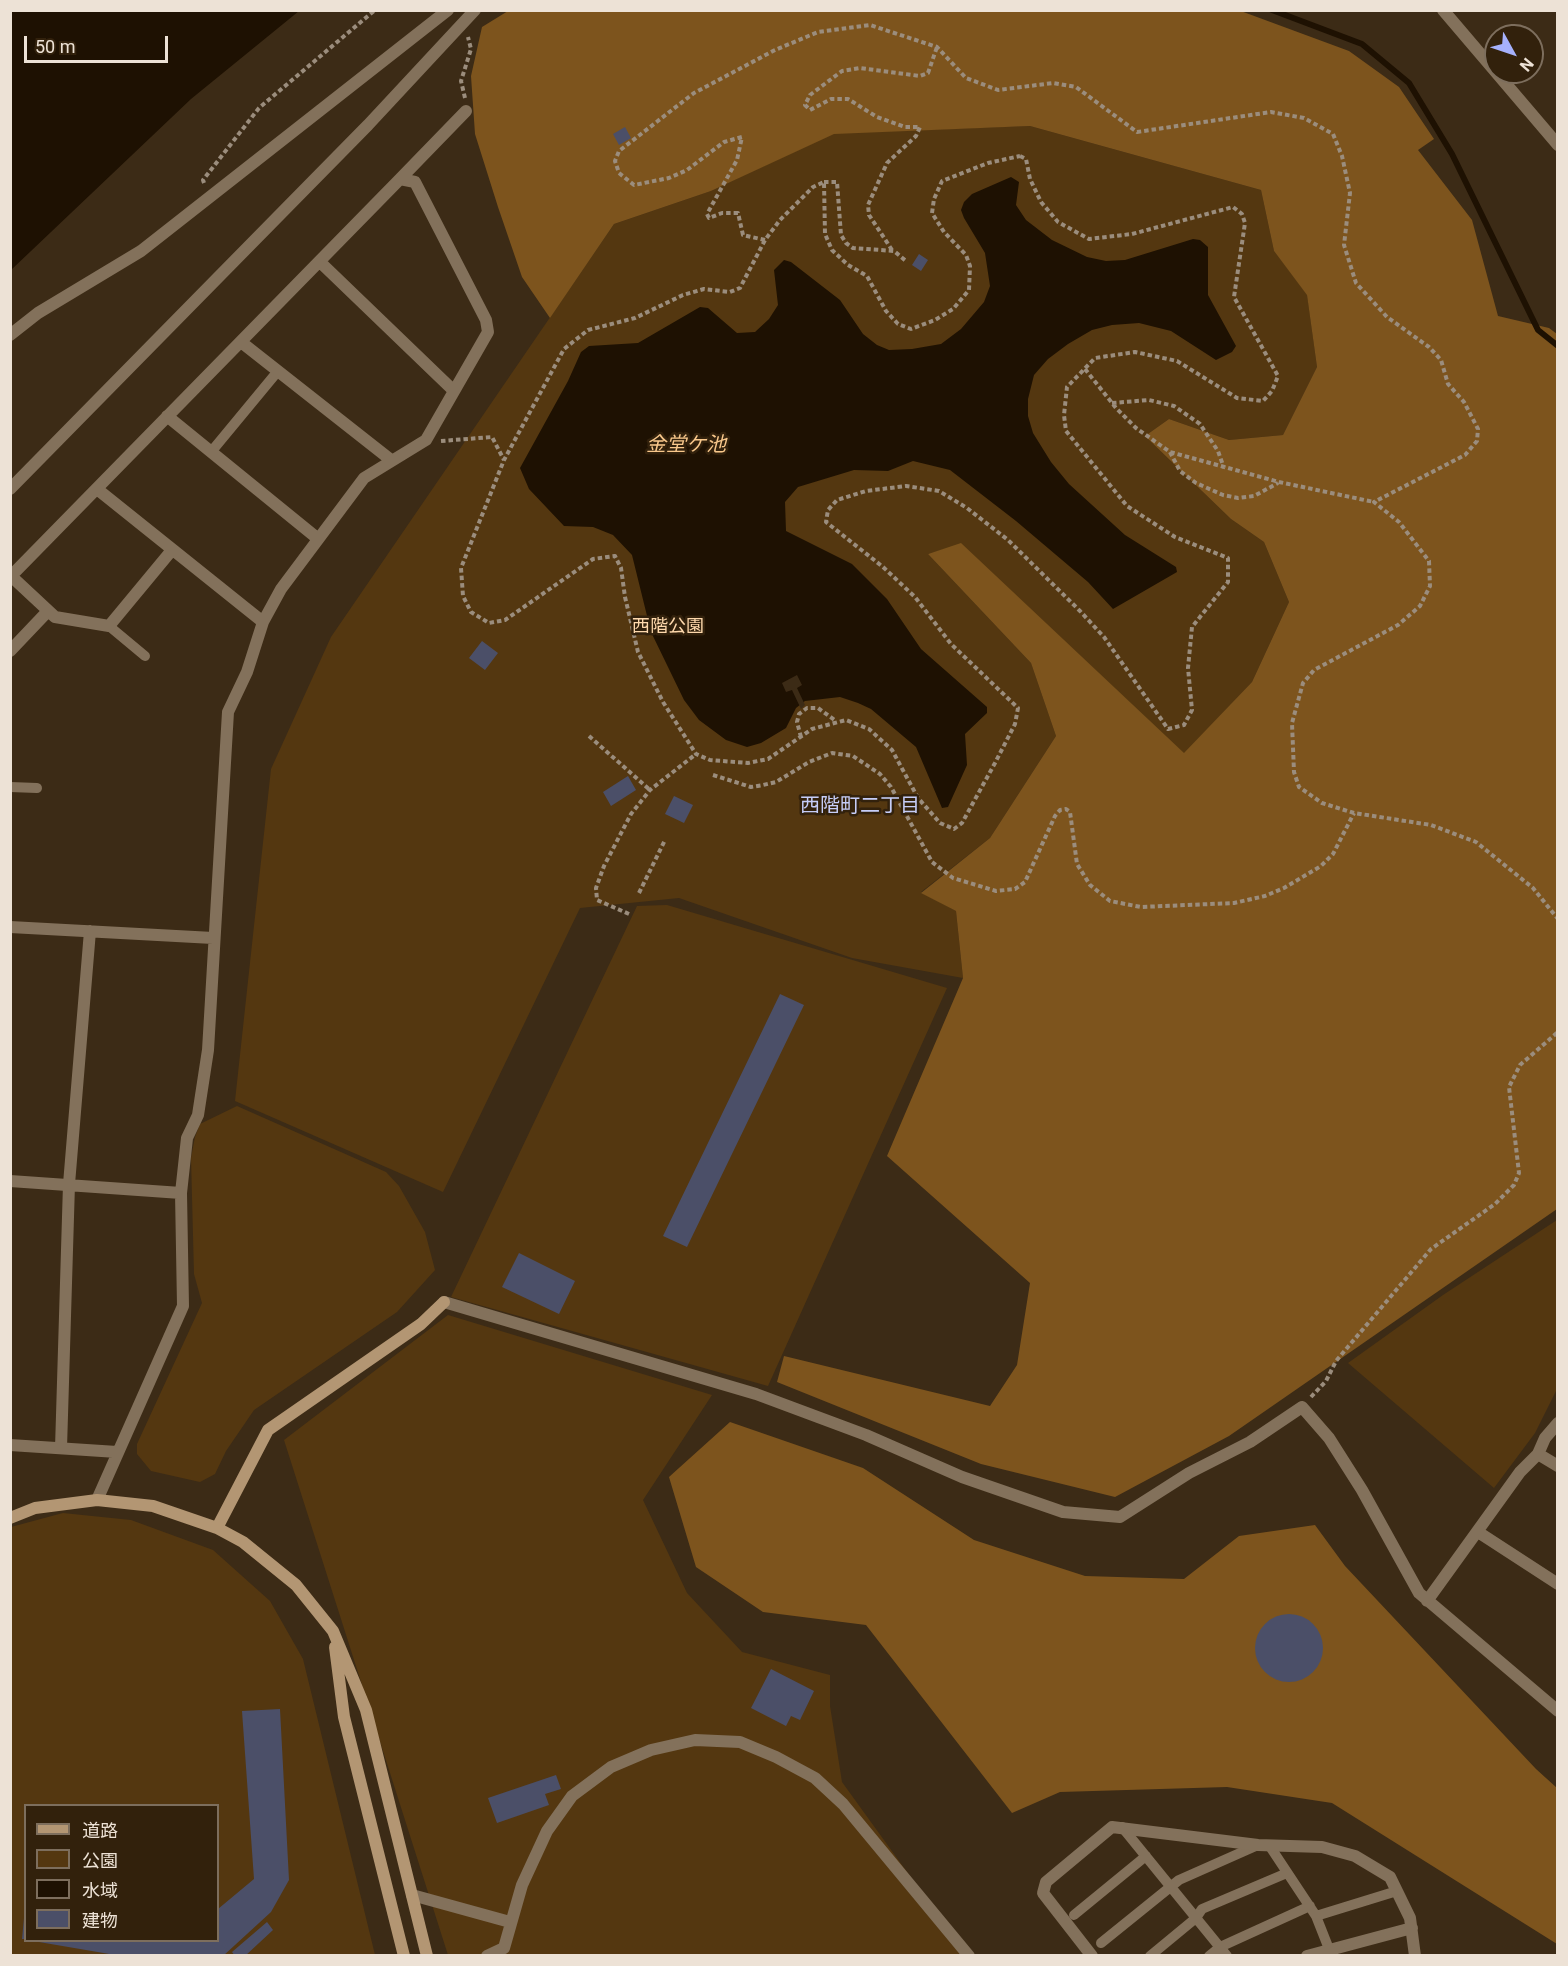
<!DOCTYPE html>
<meta charset="utf-8">
<style>
body{margin:0}
#map{position:relative;width:1568px;height:1966px;overflow:hidden;background:#3c2b16;font-family:Roboto,"Noto Sans JP",sans-serif}
canvas{display:block}
.frame{position:absolute;inset:0;border:12px solid #ede2d6;pointer-events:none}
.legend{position:absolute;left:24px;top:1804px;width:195px;height:138px;box-sizing:border-box;background:#32210c;border:2px solid #7d6e5d;margin:0;padding:8px 10px;list-style:none;font-size:18px;color:#ede2d6}
.legend li{display:flex;align-items:center;gap:12px;height:30px}
.legend b{width:30px;border:2px solid #7d6e5d}
.north{position:absolute;left:1484px;top:24px;width:60px;height:60px;box-sizing:border-box;background:#32210c;border:2px solid #7d6e5d;border-radius:50%;rotate:130deg;font-size:16px;font-weight:700;line-height:24px;text-align:center;color:#ede2d6}
.north::after{content:'';display:block;margin:auto;width:21px;height:27px;background:#a6b1fc;clip-path:polygon(50% 0,100% 100%,50% 72%,0 100%)}
.scale{position:absolute;left:24px;top:36px;width:144px;height:27px;box-sizing:border-box;border:3px solid #ede2d6;border-top:0;padding-left:8px;font-size:18px;line-height:21px;white-space:nowrap;color:#ede2d6;-webkit-text-stroke:4px #32210c;paint-order:stroke}
</style>
<div id="map">
<canvas width="1568" height="1966"></canvas>
<div class="frame"></div>
<ul class="legend">
<li><b style="height:8px;background:#b39673"></b>道路</li>
<li><b style="height:16px;background:#543710"></b>公園</li>
<li><b style="height:16px;background:#1e1102"></b>水域</li>
<li><b style="height:16px;background:#4b4f68"></b>建物</li>
</ul>
<div class="north">N</div>
<div class="scale">50 m</div>
</div>
<script>
const context = document.querySelector('canvas').getContext('2d');
context.lineJoin = 'round';
function fillPath(path, color) { context.fillStyle = color; context.fill(path, 'evenodd'); }
const poly = rows => new Path2D(rows.map(r => 'M' + r).join(''));
function trace(path, color, width, dash) { context.strokeStyle = color; context.lineWidth = width; context.lineCap = dash ? 'butt' : 'round'; context.setLineDash(dash || []); context.stroke(path); }
function write(font, color, halo, rows, align = 'center') {
  context.font = font + ' Roboto,"Noto Sans JP",sans-serif'; context.lineWidth = 5; context.setLineDash([]); context.textBaseline = 'middle'; context.strokeStyle = halo; context.fillStyle = color; for (const [text, x, y, turn = 0] of rows) {
    context.save(); context.translate(x, y); context.rotate((+turn || 0) * Math.PI / 180); context.textAlign = isNaN(turn) ? turn : align; if (halo) context.strokeText(text, 0, 0); context.fillText(text, 0, 0); context.restore();
  }
}
const green = poly([
 [1030,126,1261,190,1274,251,1307,294,1317,367,1283,435,1229,440,1169,419,1145,436,1231,519,1264,542,1289,602,1252,682,1184,754,961,544,928,554,1031,663,1056,736,990,838,921,892,956,911,963,978,852,958,679,898,580,908,443,1192,235,1101,271,769,331,637,614,224,711,191,834,133],
 [667,905,947,988,768,1386,451,1297,637,906],
 [237,1106,386,1172,399,1186,425,1232,435,1270,397,1312,254,1410,226,1451,215,1474,200,1482,151,1471,137,1454,137,1444,202,1303,194,1274,191,1158,195,1137,200,1124],
 [1557,1220,1557,1389,1535,1433,1494,1488,1348,1363,1443,1295],
 [448,1315,712,1395,643,1500,687,1593,742,1652,830,1675,830,1706,842,1782,967,1955,448,1955,284,1440],
 [63,1513,131,1520,213,1550,270,1601,303,1659,375,1955,11,1956,11,1527],
 [26,1806,218,1806,218,1940,26,1940]
]);
const forest = poly([
 [1238,10,1349,51,1399,87,1434,139,1418,150,1472,220,1498,316,1549,328,1557,334,1557,1209,1229,1436,1115,1497,981,1464,777,1382,784,1356,990,1406,1017,1365,1030,1283,887,1156,963,978,956,911,921,893,990,838,1056,736,1031,663,928,554,961,543,1184,753,1252,682,1289,602,1264,542,1231,519,1145,436,1169,419,1229,440,1283,435,1317,367,1307,295,1274,251,1261,190,1030,126,834,134,711,191,614,224,550,318,522,277,498,207,475,134,471,76,482,27,508,11],
 [730,1422,863,1468,974,1540,1085,1576,1184,1579,1239,1536,1315,1525,1345,1566,1536,1769,1557,1788,1557,1944,1332,1803,1227,1787,1060,1792,1012,1813,866,1625,763,1612,696,1567,669,1477]
]);
const water = poly([
 [11,10,299,10,299,11,191,99,11,270],
 [1011,177,1019,182,1016,205,1026,220,1052,240,1087,257,1106,261,1125,260,1193,239,1200,240,1208,247,1208,295,1236,346,1232,352,1216,360,1171,331,1139,323,1112,325,1092,330,1068,344,1048,359,1034,375,1028,399,1028,416,1033,433,1051,462,1069,484,1125,535,1176,567,1177,572,1113,609,1088,582,1016,521,950,470,913,461,888,471,854,470,798,487,785,502,786,531,852,564,887,599,921,649,987,707,987,713,965,734,967,765,948,807,942,808,916,747,871,709,858,703,840,697,805,701,796,708,786,728,761,743,747,747,726,740,699,720,684,700,651,632,632,555,613,535,593,527,564,526,529,489,520,468,568,381,581,352,589,346,638,343,700,307,708,308,737,333,755,332,769,319,778,305,774,270,784,260,791,262,840,300,863,334,877,345,889,350,912,349,941,344,961,329,984,302,990,286,985,253,964,218,961,210,964,202,972,194]
]);
const pier = poly([
 [797,675,802,685,797,688,805,705,801,709,792,690,786,692,782,683]
]);
const stream = poly([
 [1272,10,1362,44,1409,83,1452,154,1538,330,1558,346]
]);
const building = poly([
 [625,127,631,138,619,145,613,134],
 [919,254,928,260,921,271,912,265],
 [482,641,498,653,485,670,469,658],
 [628,776,636,790,611,806,603,792],
 [674,796,693,805,684,823,665,814],
 [780,994,804,1005,687,1247,663,1236],
 [519,1253,575,1281,559,1314,502,1287],
 '1255 1648a34 34 0 1 1 68 0a34 34 0 1 1-68 0Z',
 [771,1669,814,1691,800,1720,791,1716,786,1726,751,1708],
 [280,1709,289,1880,271,1912,223,1956,121,1956,39,1942,218,1940,218,1909,254,1879,242,1711],
 [556,1775,561,1789,545,1794,549,1805,497,1823,488,1798],
 [24,1918,26,1918,26,1939,22,1939],
 [267,1922,273,1930,245,1956,235,1956,232,1952]
]);
const path = poly([
 [465,98,461,81,471,49,468,37],
 [1020,156,1026,159,1030,179,1041,202,1058,222,1089,239,1132,234,1233,207,1242,214,1245,223,1234,297,1278,376,1272,391,1263,401,1237,398,1177,361,1135,352,1095,358,1067,387,1064,415,1066,431,1127,506,1175,537,1228,558,1228,582,1192,627,1188,668,1192,710,1184,725,1168,729,1104,637,1080,611,1008,540,967,508,939,491,906,486,866,491,837,500,828,510,826,522,883,567,915,597,951,644,1018,708,1015,724,995,763,962,823,954,829,940,823,918,798,892,750,869,729,846,720,812,729,768,759,748,763,710,760,696,754,663,702,638,652,625,597,621,568,615,556,593,559,505,620,489,623,471,612,463,596,461,568,504,460,564,349,588,330,635,318,683,295,704,289,730,292,740,288,765,240,780,220,813,187,824,182,825,234,832,250,848,265,867,276,886,311,898,324,911,329,935,320,953,309,969,290,970,266,966,255,944,232,932,213,934,199,942,181,988,163,1020,156],
 [824,182,837,182,841,235,846,243,853,248,894,251,906,261],
 [204,183,203,180,259,108,375,10],
 [765,240,743,235,738,213,722,213,709,218,707,214,737,160,742,137,724,142,687,170,669,178,634,185,619,173,615,161,619,151,694,93,775,50,818,32,870,25,937,47,966,78,998,90,1053,83,1076,87,1137,132,1271,112,1304,118,1333,134,1342,156,1350,193,1344,245,1356,283,1387,317,1429,347,1441,360,1448,384,1464,402,1478,429,1477,441,1465,455,1374,502,1399,522,1429,561,1430,586,1420,606,1398,625,1314,670,1303,683,1292,723,1294,772,1299,787,1322,803,1354,813,1431,825,1476,842,1533,888,1558,919],
 [892,250,869,215,868,205,887,163,916,136,920,127,905,127,877,117,848,99,831,99,810,110,805,105,810,95,842,71,860,68,920,76,928,73,937,47],
 [1085,369,1116,408,1136,428,1170,452,1279,482,1374,502],
 [1112,403,1149,400,1174,406,1200,424,1218,451,1224,468],
 [441,441,492,437,504,460],
 [1170,452,1180,471,1196,483,1223,495,1238,498,1254,496,1278,483],
 [589,736,650,790],
 [801,737,797,722,799,714,807,708,818,708,836,721],
 [713,775,751,787,763,785,776,782,809,762,832,753,853,756,880,774,891,787,932,862,953,878,996,891,1015,889,1025,882,1055,816,1060,810,1066,809,1070,812,1077,864,1090,885,1110,901,1141,907,1234,903,1265,896,1284,888,1321,866,1333,854,1354,813],
 [639,893,665,840],
 [629,914,597,900,596,888,604,866,631,814,650,790,696,754],
 [1311,1397,1326,1381,1336,1361,1431,1249,1495,1204,1514,1185,1519,1173,1509,1087,1520,1065,1558,1032]
]);
const lane = poly([
 [211,452,278,371],
 [109,626,145,656],
 [10,787,37,788],
 [1122,1827,1227,1956],
 [1269,1845,1316,1916,1329,1949],
 [1074,1915,1146,1856],
 [1316,1916,1397,1891],
 [1101,1943,1179,1880,1258,1845],
 [1150,1956,1196,1918,1202,1909,1287,1873],
 [1209,1956,1220,1947,1310,1906]
]);
const street = poly([
 [1443,10,1558,145],
 [400,179,466,111],
 [320,262,454,391],
 [10,335,38,313,141,251,448,10],
 [241,342,391,460],
 [167,416,317,538],
 [10,489,368,125,475,10],
 [97,489,263,622],
 [11,576,55,617,109,626,172,550],
 [10,577,400,179,415,182,486,320,488,332,426,440,364,478,281,589,263,622,247,672,228,712,208,1050,198,1115,187,1138,181,1193,183,1306,97,1500],
 [10,651,48,611],
 [10,927,213,938],
 [10,1181,181,1193],
 [444,1302,756,1394,866,1435,962,1477,1063,1512,1120,1517,1189,1473,1250,1442,1302,1407,1329,1438,1362,1490,1419,1593,1558,1711],
 [10,1445,117,1452],
 [61,1448,69,1184,90,931],
 [1538,1454,1545,1438,1558,1423],
 [1478,1532,1558,1584],
 [1427,1601,1520,1472,1538,1454,1558,1466],
 [412,1895,510,1922],
 [487,1956,504,1948,522,1885,547,1831,572,1796,611,1767,651,1750,695,1740,740,1742,776,1757,815,1778,843,1804,969,1956],
 [1092,1956,1043,1893,1046,1882,1112,1827,1258,1845,1322,1847,1355,1856,1390,1877,1410,1918,1415,1956],
 [1307,1956,1412,1928]
]);
const secondary = poly([
 [10,1518,35,1508,97,1500,153,1506,217,1528,243,1542,296,1585,333,1631,366,1710,427,1956],
 [217,1528,268,1430,421,1324,444,1302],
 [335,1647,344,1717,404,1956]
]);
const parkNames = [
 ["西階公園",668,627]
];
const waterNames = [
 ["金堂ケ池",686,446]
];
const neighbourhoodNames = [
 ["西階町二丁目",860,807]
];
fillPath(green, '#543710');
fillPath(forest, '#7d541d');
fillPath(water, '#1e1102');
fillPath(pier, '#3c2b16');
trace(stream, '#1e1102', 6);
fillPath(building, '#4b4f68');
trace(path, '#9b8d7d', 4, [4.5, 3]);
trace(lane, '#83715b', 10);
trace(street, '#83715b', 12);
trace(secondary, '#b39673', 12);
write('18px', '#fed8ac', '#32210c', parkNames);
write('italic 20px', '#f8c78b', '#32210c', waterNames);
write('20px', '#c6cdf8', '#32210c', neighbourhoodNames);
</script>
